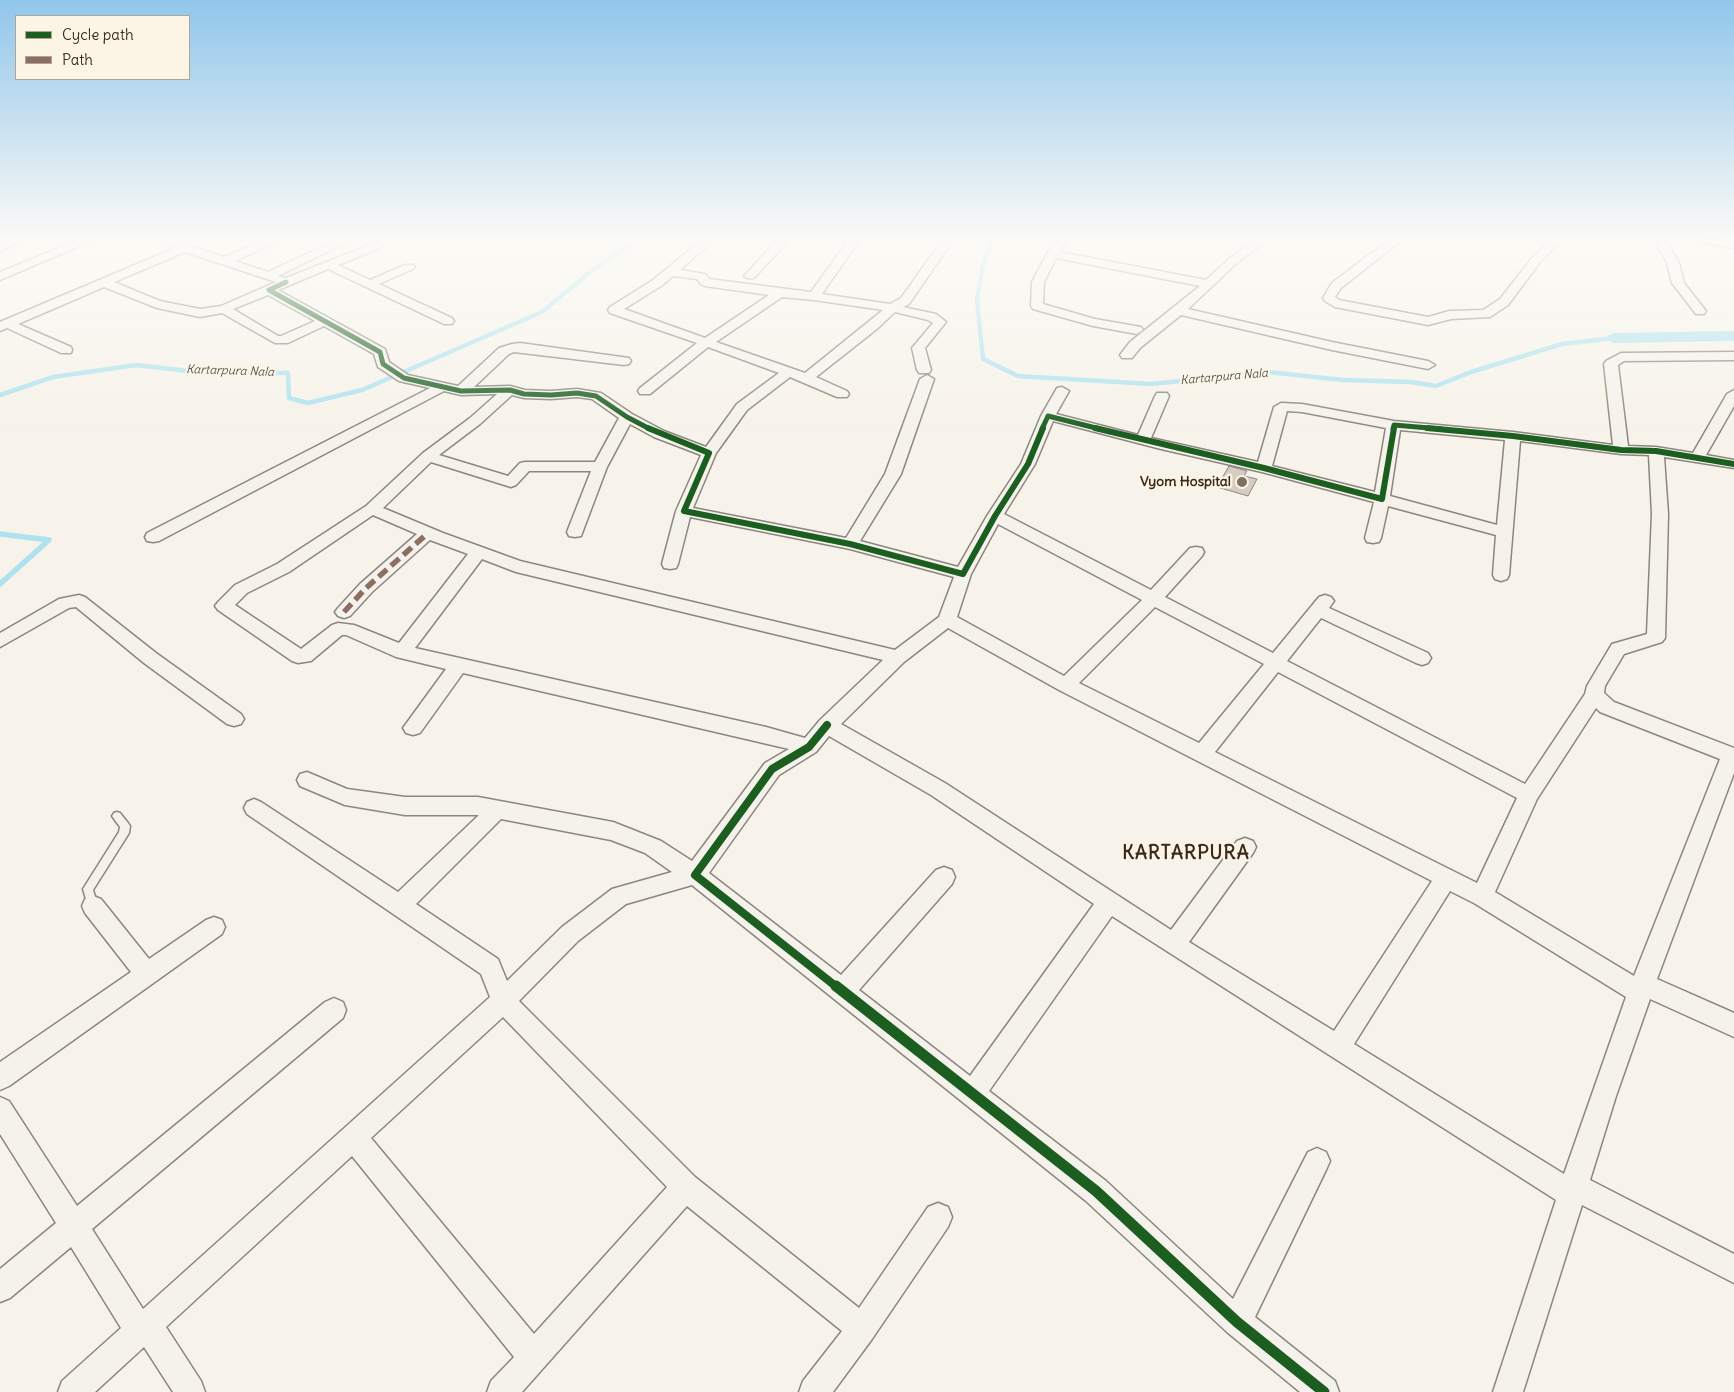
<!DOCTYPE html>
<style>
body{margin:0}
#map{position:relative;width:1734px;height:1392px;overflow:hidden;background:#f7f3ea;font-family:Delius,sans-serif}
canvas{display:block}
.legend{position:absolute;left:15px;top:15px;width:175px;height:65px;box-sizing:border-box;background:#fcf5e5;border:1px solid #afa495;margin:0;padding:6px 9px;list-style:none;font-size:15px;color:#3b2a1e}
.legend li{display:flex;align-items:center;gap:10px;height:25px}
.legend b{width:25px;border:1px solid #afa495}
</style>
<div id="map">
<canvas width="1734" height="1392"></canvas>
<ul class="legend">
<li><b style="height:6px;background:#1b5e20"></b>Cycle path</li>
<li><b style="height:6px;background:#8d6e63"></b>Path</li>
</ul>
</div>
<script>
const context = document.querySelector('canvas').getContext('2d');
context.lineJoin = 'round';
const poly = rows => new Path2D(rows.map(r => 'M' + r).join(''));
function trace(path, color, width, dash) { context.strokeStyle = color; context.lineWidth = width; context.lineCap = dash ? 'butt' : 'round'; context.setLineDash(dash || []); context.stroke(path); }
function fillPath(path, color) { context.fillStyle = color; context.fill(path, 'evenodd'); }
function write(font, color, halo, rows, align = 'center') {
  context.font = font + ' Delius,sans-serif'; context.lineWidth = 4.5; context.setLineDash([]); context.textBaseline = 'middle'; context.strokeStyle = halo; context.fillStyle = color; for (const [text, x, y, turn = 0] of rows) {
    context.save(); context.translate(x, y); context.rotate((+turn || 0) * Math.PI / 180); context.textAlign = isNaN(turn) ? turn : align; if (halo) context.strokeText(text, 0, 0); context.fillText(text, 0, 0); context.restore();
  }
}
const streamFar1 = poly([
 [994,239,984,260,977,299,983,359,1018,376,1151,384,1268,372,1343,380,1411,382,1436,386,1471,372,1562,344,1614,338],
 [0,395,53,377,136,365,197,372,288,373,289,398,308,403,362,390,542,312,590,272,637,239]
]);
const stream = poly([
 [0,534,49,540,0,584]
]);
const canal = poly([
 [1734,331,1734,341,1614,343,1609,341,1606,338,1609,335,1614,333,1734,331]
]);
const building = poly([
 [1229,466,1247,471,1244,476,1257,479,1248,496,1217,487,1229,466]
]);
const service = poly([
 [117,812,120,813,128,823,130,826,129,833,93,890,98,906,97,909,93,911,89,909,83,889,119,832,120,827,112,816,114,813,117,812]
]);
const minor = poly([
 [10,239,24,239,0,252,0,245,10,239],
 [80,239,96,239,0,280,0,272,80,239],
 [154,239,171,239,224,257,268,239,284,239,235,261,268,272,339,239,354,239,278,276,286,278,372,244,380,244,382,246,380,248,338,265,370,280,405,265,413,265,415,267,413,269,379,284,452,318,454,321,452,324,444,324,328,269,278,290,385,349,389,362,408,375,458,386,499,348,512,344,520,343,629,358,631,361,629,364,624,365,514,352,509,354,474,387,510,386,525,390,551,391,577,389,601,393,632,414,664,431,706,447,737,404,779,373,708,347,650,394,640,394,638,391,640,388,697,343,610,313,608,310,610,307,653,280,703,239,715,239,680,270,705,274,709,279,811,292,849,239,860,239,822,294,890,304,901,298,943,239,954,239,909,304,903,307,936,314,946,322,925,348,931,370,929,373,919,373,917,370,912,348,933,323,928,320,895,312,878,328,816,377,847,391,849,394,847,397,837,397,790,377,747,410,716,453,693,508,846,538,885,474,920,379,927,375,934,379,901,474,860,541,958,567,987,516,1021,464,1041,416,1057,388,1062,387,1069,391,1056,414,1138,435,1155,396,1157,393,1167,393,1169,396,1151,438,1258,462,1274,407,1281,403,1302,404,1394,421,1513,432,1613,445,1604,364,1606,361,1621,353,1734,352,1734,360,1624,361,1618,365,1628,446,1656,447,1693,453,1727,394,1734,390,1734,406,1706,455,1734,460,1734,468,1664,457,1668,514,1665,638,1662,642,1624,654,1605,686,1604,693,1614,702,1734,748,1734,773,1657,979,1734,1013,1734,1037,1650,999,1616,1096,1590,1180,1734,1254,1734,1283,1582,1205,1523,1392,1493,1392,1556,1200,1112,916,989,1091,1106,1181,1233,1299,1308,1152,1317,1148,1326,1152,1330,1161,1326,1170,1255,1317,1335,1381,1339,1392,1300,1392,1227,1332,1086,1201,692,885,626,904,578,941,519,1001,695,1177,859,1308,928,1207,938,1203,948,1207,952,1217,948,1227,872,1339,833,1392,799,1392,803,1381,842,1331,687,1206,522,1392,487,1392,491,1381,514,1357,352,1156,166,1327,201,1381,205,1392,173,1392,144,1347,95,1392,58,1392,62,1381,121,1328,71,1247,10,1298,0,1302,0,1269,56,1223,0,1134,0,1097,9,1101,77,1206,325,1002,334,998,343,1002,346,1010,343,1018,92,1229,143,1309,490,997,481,974,247,814,244,808,247,802,254,799,261,802,398,892,479,815,405,815,345,805,300,786,297,780,300,774,307,772,347,789,405,797,478,797,613,822,661,841,692,861,765,763,789,749,463,673,420,733,413,735,406,733,403,728,446,669,396,657,346,635,342,635,311,661,298,663,292,661,218,610,215,606,218,602,235,585,277,564,366,506,423,453,470,418,497,394,461,395,444,391,159,541,153,542,147,541,145,537,147,533,430,388,399,381,378,367,374,354,324,326,288,343,275,343,222,313,200,317,157,308,104,287,18,324,71,347,72,350,71,353,61,353,7,328,0,331,0,322,175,248,154,239],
 [185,252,264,278,276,282,221,306,200,309,160,301,114,282,185,252],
 [673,276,697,279,701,284,705,286,769,295,705,338,624,309,661,286,673,276],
 [268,295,315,321,281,336,278,336,233,309,268,295],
 [782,297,814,300,883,310,805,373,716,342,782,297],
 [512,395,524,398,551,399,577,397,592,399,619,418,595,462,525,462,520,463,508,476,439,455,480,424,512,395],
 [1287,411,1302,412,1386,428,1375,492,1272,466,1287,411],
 [1053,421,1161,449,1262,472,1374,502,1365,538,1367,542,1373,543,1379,542,1381,538,1388,506,1496,535,1493,575,1495,579,1501,581,1507,579,1509,575,1520,441,1621,454,1649,455,1652,514,1647,634,1612,644,1587,686,1585,694,1525,784,1287,661,1321,618,1416,663,1422,665,1428,663,1431,658,1428,653,1329,608,1334,601,1331,597,1325,595,1319,597,1273,653,1165,597,1202,556,1204,552,1202,548,1196,547,1190,548,1151,590,1004,514,1035,464,1053,421],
 [630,424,654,437,701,455,676,511,662,564,664,568,670,569,676,568,678,564,690,517,850,549,954,577,939,617,895,650,520,561,443,533,383,508,431,462,511,487,516,485,529,471,591,471,567,532,569,536,575,537,581,536,607,467,630,424],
 [1400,430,1505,440,1497,525,1390,496,1400,430],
 [373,515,417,534,360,584,338,608,335,612,338,616,344,618,350,616,372,592,430,540,468,554,399,643,354,625,338,623,332,625,301,649,235,605,247,593,289,572,373,515],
 [998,524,1142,600,1064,676,957,617,971,574,998,524],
 [482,559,516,572,883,660,820,720,805,738,766,727,415,648,482,559],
 [1155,607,1264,664,1199,743,1079,683,1155,607],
 [948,628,1059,690,1432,881,1334,1031,1189,942,1253,853,1256,847,1253,841,1245,838,1237,841,1171,930,945,783,841,724,904,662,948,628],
 [1278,672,1517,798,1477,883,1215,752,1278,672],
 [1596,708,1600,712,1720,759,1634,976,1495,892,1537,799,1596,708],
 [829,736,931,795,1094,904,970,1076,859,990,952,884,955,877,952,870,944,867,936,870,841,975,709,873,779,775,816,752,829,736],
 [501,819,611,840,645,853,672,872,612,889,562,927,507,981,498,959,416,904,501,819],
 [1450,891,1474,903,1626,997,1564,1174,1354,1044,1450,891],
 [503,1017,667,1187,534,1334,371,1138,503,1017],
 [778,239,790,239,754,278,746,278,744,276,746,274,778,239],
 [1055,239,1066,239,1060,252,1206,280,1230,258,1256,239,1269,239,1238,262,1188,309,1332,342,1428,361,1435,365,1428,369,1332,350,1181,315,1140,348,1132,358,1122,358,1120,355,1130,342,1200,286,1056,258,1044,282,1043,304,1095,319,1141,327,1143,330,1137,334,1093,326,1033,309,1031,306,1032,282,1055,239],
 [1390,239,1403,239,1341,288,1335,297,1339,300,1428,317,1449,311,1483,310,1500,299,1532,258,1552,239,1564,239,1540,262,1508,305,1490,317,1451,319,1428,325,1335,307,1325,301,1323,298,1332,283,1390,239],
 [1654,239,1665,239,1679,263,1684,283,1706,311,1704,314,1696,314,1672,283,1667,263,1654,239],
 [1691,239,1734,242,1734,248,1696,242,1691,239],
 [79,595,85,597,156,653,241,714,244,719,241,724,234,726,227,724,144,663,76,607,69,608,0,647,0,633,59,599,79,595],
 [93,896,101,899,149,959,206,920,214,917,222,920,225,927,222,934,9,1086,0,1090,0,1062,131,972,85,913,82,906,85,899,93,896]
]);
const quiet = poly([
 [344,612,366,588,428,533]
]);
const cyclewayFar3 = poly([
 [286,282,269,290,380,352,383,364,404,378,461,391,510,390,524,394,551,395,577,393,596,396,627,417,650,429],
 [1042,429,1048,416,1100,429],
 [1393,429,1394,425,1441,429]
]);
const cyclewayFar2 = poly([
 [648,428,709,453,684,511,850,544,963,574,995,516,1028,464,1043,428],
 [1095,428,1264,468,1382,499,1394,428],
 [1427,428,1513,436,1621,450,1656,451,1734,464]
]);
const cyclewayFar1 = poly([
 [827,725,809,747,772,769,695,875,838,988]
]);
const cycleway = poly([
 [836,986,1096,1191,1237,1322,1324,1392]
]);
const markers = [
 [1242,482,6,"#7d7065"]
];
const farWaternames = [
 ["Kartarpura Nala",230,371,2],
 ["Kartarpura Nala",1224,377,-5]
];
const poiNames = [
 ["Vyom Hospital",1231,482]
];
const districtNames = [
 ["KARTARPURA",1186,854]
];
trace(streamFar1, '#afe2ef', 4.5);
trace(stream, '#afe2ef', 5.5);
fillPath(canal, '#afe2ef');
fillPath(building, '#d6ccc1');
trace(building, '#8b867f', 1);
trace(service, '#8b867f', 3);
trace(minor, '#8b867f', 3);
fillPath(service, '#f5f2ec');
fillPath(minor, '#f5f2ec');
trace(quiet, '#8d6e63', 5.5, [11, 5.5]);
trace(cyclewayFar3, '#1b5e20', 5);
trace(cyclewayFar2, '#1b5e20', 6);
trace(cyclewayFar1, '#1b5e20', 8);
trace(cycleway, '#1b5e20', 11);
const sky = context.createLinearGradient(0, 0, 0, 434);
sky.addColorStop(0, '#91c6eb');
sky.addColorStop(0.55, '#fbfaf6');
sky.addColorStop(1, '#fbfaf600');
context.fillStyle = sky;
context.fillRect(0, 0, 1734, 434);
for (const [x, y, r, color] of markers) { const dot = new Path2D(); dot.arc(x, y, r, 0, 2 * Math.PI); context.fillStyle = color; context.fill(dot); trace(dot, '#fcf5e5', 2); }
write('italic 12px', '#505653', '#fcf5e5', farWaternames);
write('bold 14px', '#3b2a1e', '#fcf5e5', poiNames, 'right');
context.letterSpacing = '1px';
write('bold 19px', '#3b2a1e', '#fcf5e5', districtNames);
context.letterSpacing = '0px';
</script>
